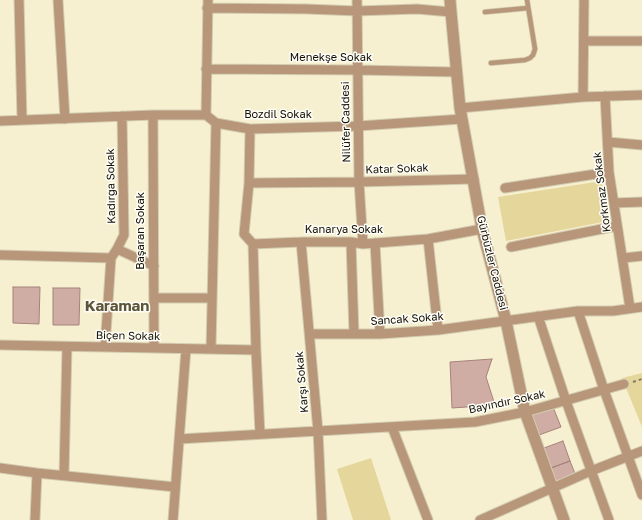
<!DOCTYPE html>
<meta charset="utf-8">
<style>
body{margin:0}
canvas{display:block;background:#f7f0d0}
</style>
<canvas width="642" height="520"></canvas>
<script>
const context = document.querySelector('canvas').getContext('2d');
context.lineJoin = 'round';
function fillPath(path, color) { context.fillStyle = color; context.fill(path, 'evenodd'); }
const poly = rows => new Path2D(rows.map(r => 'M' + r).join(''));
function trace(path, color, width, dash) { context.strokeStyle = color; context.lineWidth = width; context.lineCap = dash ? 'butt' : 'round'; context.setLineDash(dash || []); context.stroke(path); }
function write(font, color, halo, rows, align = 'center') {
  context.font = font + ' "Golos Text",sans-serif'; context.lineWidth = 3; context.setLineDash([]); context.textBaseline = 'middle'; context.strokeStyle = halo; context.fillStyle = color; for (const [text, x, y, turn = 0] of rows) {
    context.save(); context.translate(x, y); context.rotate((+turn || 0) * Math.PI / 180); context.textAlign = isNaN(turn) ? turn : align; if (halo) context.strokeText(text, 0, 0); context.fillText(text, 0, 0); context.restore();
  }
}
const green = poly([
 [602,181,608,221,506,241,498,197],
 [642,373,642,427,622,378],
 [371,458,391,520,353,520,337,469]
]);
const building = poly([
 [13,287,40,287,39,324,13,323,13,287],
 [53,288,80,288,79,325,53,325,53,288],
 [492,359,486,377,495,405,452,408,450,362,492,359],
 [553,407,561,427,539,435,532,415,553,407],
 [563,441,570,461,551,468,544,448,563,441],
 [570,461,576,476,556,483,551,468,570,461]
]);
const path = poly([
 [633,382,642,379]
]);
const service = poly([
 [485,12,528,8],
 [491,63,525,60,530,58,533,55,535,49,527,0]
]);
const minor = poly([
 [19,0,22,120],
 [58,0,65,119],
 [357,0,359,182,363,244],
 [207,8,307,9,357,11,417,9,451,12],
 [584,41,642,41],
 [206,69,357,70,456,72],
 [605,96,609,172,630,308],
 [583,97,584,0],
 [460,108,583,97,642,95],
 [153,115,154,348],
 [206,115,208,0],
 [0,121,153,115,206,115,216,123,250,129,358,126,462,119],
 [250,129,249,183,244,234,253,244],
 [608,142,642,145],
 [249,183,359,182,474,179],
 [505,188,609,172],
 [614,203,642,202],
 [428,239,438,330],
 [301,242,318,431,322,520],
 [351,242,354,334],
 [375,243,380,334],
 [253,244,301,242,351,242,363,244,428,239,482,229],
 [253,244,256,350,260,434],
 [511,247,617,226],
 [117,249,154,266],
 [0,255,111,258],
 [623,258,642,256],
 [154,298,212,298],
 [578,311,604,390,642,495],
 [538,316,566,401,609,520],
 [310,334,380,334,438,330,578,311,613,311,642,307],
 [0,345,256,350],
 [105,347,111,258,117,249,124,235,122,116],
 [211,349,216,123],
 [392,427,428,520],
 [179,439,475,422,525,412,624,384],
 [0,468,37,473,175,487],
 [64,475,67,347],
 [35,520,37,473],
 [173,520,186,349],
 [480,520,591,471,642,451]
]);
const tertiary = poly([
 [450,0,451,12,460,108,482,229,506,321,525,412,564,520]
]);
const streetNames = [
 ["Menekşe Sokak",331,58],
 ["Bozdil Sokak",278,115],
 ["Nilüfer Caddesi",346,122,-91],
 ["Katar Sokak",397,169,-2],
 ["Kadırga Sokak",111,186,-91],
 ["Korkmaz Sokak",602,192,-97],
 ["Kanarya Sokak",344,230],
 ["Başaran Sokak",141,231,-90],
 ["Gürbüzler Caddesi",492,263,76],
 ["Sancak Sokak",407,319,-4],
 ["Biçen Sokak",128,336,1],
 ["Karşı Sokak",302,382,-95],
 ["Bayındır Sokak",507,402,-12]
];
const districtNames = [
 ["Karaman",117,306]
];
fillPath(green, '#e5d79b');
fillPath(building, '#cfaca4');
trace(building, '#a4837c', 1);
trace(service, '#d3ccb0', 6);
trace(minor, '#d3ccb0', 11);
trace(tertiary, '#d3ccb0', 13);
trace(path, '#817c67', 2, [3, 3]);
trace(service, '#b8967a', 4.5);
trace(minor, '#b8967a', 9);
trace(tertiary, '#b8967a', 11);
write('11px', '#131006', '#fefdf6', streetNames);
write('bold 15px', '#5c553a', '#fefdf6', districtNames);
</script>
